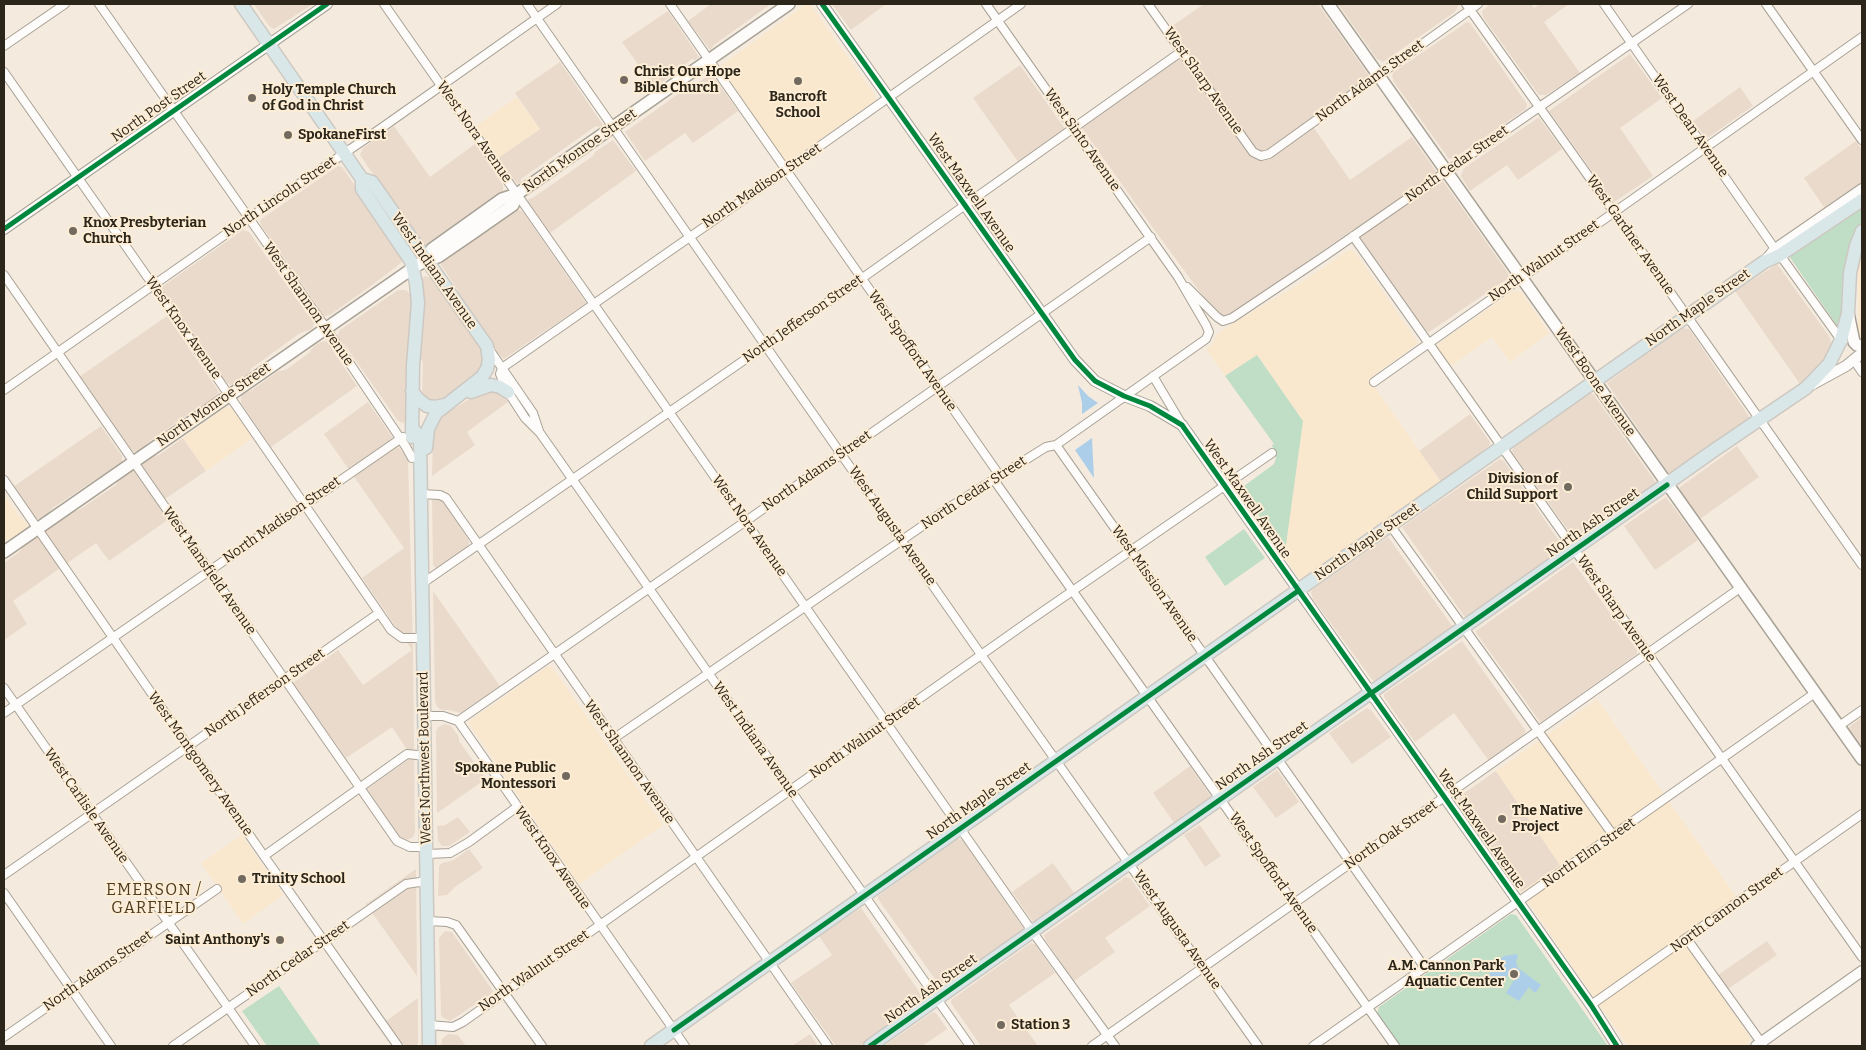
<!DOCTYPE html>
<style>
body{margin:0}
#map{position:relative;width:1866px;height:1050px;overflow:hidden;background:#f4ebde;font-family:Bitter,serif}
canvas{display:block}
.frame{position:absolute;inset:0;border:5px solid #2c2519;pointer-events:none}
</style>
<div id="map">
<canvas width="1866" height="1050"></canvas>
<div class="frame"></div>
</div>
<script>
const context = document.querySelector('canvas').getContext('2d');
context.lineJoin = 'round';
function fillPath(path, color) { context.fillStyle = color; context.fill(path, 'evenodd'); }
const poly = rows => new Path2D(rows.map(r => 'M' + r).join(''));
function trace(path, color, width, dash) { context.strokeStyle = color; context.lineWidth = width; context.lineCap = dash ? 'butt' : 'round'; context.setLineDash(dash || []); context.stroke(path); }
function write(font, color, halo, rows, align = 'center') {
  context.font = font + ' Bitter,serif'; context.lineWidth = 4; context.setLineDash([]); context.textBaseline = 'middle'; context.strokeStyle = halo; context.fillStyle = color; for (const [text, x, y, turn = 0] of rows) {
    context.save(); context.translate(x, y); context.rotate((+turn || 0) * Math.PI / 180); context.textAlign = isNaN(turn) ? turn : align; if (halo) context.strokeText(text, 0, 0); context.fillText(text, 0, 0); context.restore();
  }
}
const commercial = poly([
 [254,4,313,4,274,29,269,26],
 [711,4,771,4,714,45,710,50,688,21],
 [832,4,886,4,851,30],
 [1204,4,1318,4,1375,84,1314,128,1350,180,1412,137,1508,273,1509,276,1507,279,1429,332,1426,331,1354,229,1226,318,1219,318,1150,224,1077,121,1175,52,1162,33],
 [1338,4,1458,4,1458,6,1455,12,1383,62,1377,59],
 [1490,4,1531,4,1534,8,1540,4,1569,4,1544,22,1580,73,1546,95,1539,95,1483,17,1482,11],
 [668,11,699,57,695,60,692,59,655,88,622,42],
 [1467,22,1470,23,1527,104,1526,109,1454,158,1449,159,1394,82,1392,75,1394,72],
 [1630,54,1662,98,1620,128,1653,176,1614,202,1549,111],
 [560,62,603,125,599,127,596,126,521,179,521,182,517,184,498,158,540,129,515,93],
 [1020,65,1065,129,1019,163,973,98],
 [709,73,711,73,738,111,693,143,685,133,645,161,625,132,685,89,689,89,703,79],
 [1740,87,1753,106,1709,137,1706,138,1693,121],
 [1538,118,1540,119,1562,149,1518,180,1507,165,1470,191,1461,176,1464,168],
 [394,126,430,177,475,144,503,185,503,194,428,245,422,245,360,155,363,148],
 [613,140,636,171,550,233,527,200,534,197,593,156,595,152],
 [1856,141,1862,150,1862,184,1826,210,1804,178],
 [338,166,342,167,402,254,403,260,400,264,372,285,330,315,324,316,320,314,317,305,261,225,260,220],
 [517,209,523,212,586,303,504,359,499,355,464,306,457,289,441,265,443,260],
 [243,230,249,232,307,314,313,319,314,324,312,329,300,333,252,368,247,376,231,385,225,382,162,289,163,286],
 [1777,264,1829,336,1831,342,1829,355,1800,384,1735,291],
 [425,276,430,278,481,346,484,356,482,370,468,385,434,405,422,397,423,363,419,353,421,279],
 [398,290,406,290,412,296,407,420,403,423,398,421,345,345,338,338,338,334,340,330],
 [167,316,219,392,217,397,213,401,200,406,150,441,140,451,133,452,79,377],
 [1682,328,1689,329,1750,418,1670,475,1607,383],
 [326,341,330,344,333,351,357,386,271,447,241,403,241,395,252,390,277,372,287,369,309,353,314,346,321,342],
 [498,389,508,402,467,432,475,445,432,476,433,432,441,415,445,411,457,407,481,391],
 [1591,393,1594,395,1657,484,1576,541,1512,452,1514,447],
 [368,402,406,457,408,461,413,650,415,833,412,838,406,840,400,838,367,789,412,757,392,727,346,758,293,683,338,650,363,685,412,650,362,578,404,548,324,434],
 [1470,414,1490,442,1489,446,1441,482,1419,451],
 [101,426,122,456,122,462,54,507,43,518,35,519,13,487],
 [183,438,206,471,165,499,176,514,109,561,96,543,13,601,27,624,4,640,4,563,19,552,24,546,72,512,79,510,116,485,120,478,153,456,159,455],
 [1737,446,1759,477,1700,519,1680,491,1680,487],
 [1500,459,1504,461,1564,548,1467,618,1464,616,1402,527],
 [1666,497,1698,540,1655,570,1624,526],
 [435,498,441,499,446,504,469,541,468,548,437,569,433,565,432,500],
 [1388,537,1453,627,1377,682,1374,682,1313,599,1311,592,1313,589],
 [1573,562,1637,650,1637,654,1541,723,1477,634,1476,631],
 [433,591,500,686,461,713,449,710,443,710,438,708,435,702],
 [1462,641,1526,731,1522,737,1489,761,1454,713,1415,742,1384,697,1384,694],
 [1367,708,1371,710,1391,737,1352,764,1329,733],
 [1862,717,1862,744,1860,745,1848,728],
 [445,724,451,726,459,737,459,741,486,779,437,813,436,732,438,727],
 [1190,766,1212,798,1175,824,1153,793],
 [1277,770,1299,802,1276,818,1253,787],
 [1496,771,1560,865,1521,892,1458,803,1460,796],
 [458,817,470,832,449,846,442,846,438,841,437,826,445,825],
 [1200,825,1221,856,1205,867,1184,835],
 [957,839,963,840,1024,929,942,988,940,986,878,899,878,896],
 [469,849,483,868,455,887,447,895,438,896,439,866,442,863,454,860],
 [1053,863,1075,894,1033,922,1012,892],
 [416,869,417,976,366,904],
 [1126,877,1130,878,1150,906,1105,938,1115,952,1074,981,1045,939,1044,935],
 [861,908,925,1000,860,1046,836,1046,791,983,832,955,819,936],
 [445,931,452,932,493,991,491,994,450,1021,442,1017,441,1014,439,938],
 [1767,941,1777,955,1728,989,1718,975],
 [1031,943,1036,945,1055,973,1009,1005,1038,1046,981,1046,951,1003,951,1000],
 [418,998,418,1043,416,1046,405,1046,386,1021],
 [933,1012,936,1013,947,1029,922,1046,884,1046],
 [448,1034,458,1035,466,1046,441,1046,442,1039],
 [810,1034,818,1046,792,1046]
]);
const built = poly([
 [806,4,810,4,875,95,876,100,788,162,785,161,720,66],
 [517,97,540,129,498,158,476,126],
 [1862,247,1862,340,1858,341,1858,265],
 [1351,250,1355,252,1418,342,1417,344,1369,379,1441,482,1303,579,1299,578,1284,557,1303,421,1257,355,1225,376,1206,349,1213,344,1216,335,1232,324,1299,284,1347,251],
 [1517,291,1521,292,1549,333,1510,362,1492,337,1451,366,1438,348,1438,344,1512,292],
 [224,406,232,409,253,438,206,471,183,438,212,417,215,412],
 [4,494,19,516,27,523,27,525,26,530,4,542],
 [548,666,552,667,663,825,579,884,469,724,471,720],
 [1597,699,1737,898,1681,939,1750,1037,1750,1041,1745,1046,1628,1046,1521,892,1560,865,1496,771],
 [242,835,283,895,243,924,201,863]
]);
const green = poly([
 [1862,207,1862,223,1856,234,1844,311,1838,327,1789,256],
 [1257,355,1303,421,1285,552,1240,489,1274,464,1276,458,1272,445,1274,444,1225,376],
 [1244,529,1265,558,1225,586,1205,557],
 [1511,914,1516,915,1608,1046,1400,1046,1377,1014,1379,1007],
 [279,986,320,1045,318,1046,267,1046,242,1011]
]);
const water = poly([
 [1078,385,1088,396,1098,403,1082,414,1082,403],
 [1092,438,1094,478,1075,450],
 [1516,954,1518,956,1516,962,1518,968,1541,985,1536,992,1534,992,1529,987,1519,1001,1506,993,1516,977,1511,975,1507,976,1502,986,1498,988,1491,986,1487,979,1491,972,1499,970,1500,968,1496,965,1498,960,1505,956]
]);
const minor = poly([
 [99,4,326,328,406,447,412,458],
 [384,4,1032,931,1115,1046],
 [527,4,982,656,1258,1046],
 [670,4,1000,476],
 [1148,4,1253,152,1261,156,1269,154,1478,4],
 [1466,4,1609,205,1862,565],
 [1604,4,1775,249],
 [1766,4,1862,140],
 [4,46,65,4],
 [4,72,153,285,391,630,402,638,423,638],
 [1353,236,1862,957],
 [1780,255,1841,340,1843,341],
 [4,275,397,841,410,847,427,847],
 [1187,287,1217,317,1223,321,1232,318,1326,255,1688,4],
 [489,349,533,413,539,431],
 [1854,360,1862,372],
 [502,368,500,374,508,392,525,418,540,433,970,1046],
 [502,368,786,170,1021,4],
 [1153,376,1181,423],
 [1374,382,1862,37],
 [4,390,249,218,380,129,557,4],
 [1056,445,1425,968],
 [4,480,264,856,398,1046],
 [994,480,1395,1046],
 [420,494,440,495,446,498,828,1046],
 [1390,525,1613,835],
 [423,583,861,279,1182,51],
 [4,688,255,1046],
 [4,713,403,437],
 [424,716,443,716,458,721,685,1046],
 [458,721,746,521,1151,237],
 [1839,726,1862,710],
 [613,739,950,507,1046,447,1056,445,1206,339,1209,332,1206,325,1178,277,986,4],
 [427,854,450,853,469,842,517,807],
 [264,856,407,754,426,756],
 [4,875,379,613],
 [4,893,111,1046],
 [428,921,447,922,456,925,542,1046],
 [1687,939,1763,1045],
 [1591,1005,1862,814],
 [429,1025,453,1027,463,1022,1029,621,1272,453],
 [4,1037,217,889],
 [173,1046,406,884,427,881],
 [1092,1046,1740,588],
 [1313,1046,1815,693]
]);
const tertiary = poly([
 [822,4,1075,360,1095,381,1124,396,1150,406,1182,425,1591,1005,1617,1046],
 [4,229,327,4],
 [1765,261,1775,249,1862,189],
 [1813,384,1846,366,1862,353],
 [1756,1046,1862,971]
]);
const secondary = poly([
 [1328,4,1862,759],
 [426,260,432,249,502,199,517,194,789,4],
 [1848,313,1854,342,1857,345,1862,346],
 [4,552,413,268,426,260,438,257,473,233,513,205,517,194]
]);
const primary = poly([
 [241,4,362,179,362,189,411,261,416,283,418,303,413,366,412,437],
 [362,179,372,182,487,346,489,360,487,369,482,377,436,413,428,429,426,448],
 [412,391,418,399,427,406,435,407,445,405],
 [471,392,491,385,500,387,508,392],
 [412,430,416,432,420,437,429,1046],
 [651,1046,1764,262,1780,255,1862,200],
 [870,1046,1716,449,1806,388,1829,364,1841,340,1848,313,1850,273,1856,246,1862,231]
]);
const cycleway = poly([
 [822,4,1075,360,1095,381,1124,396,1150,406,1182,425,1591,1005,1617,1046],
 [4,229,327,4],
 [674,1030,1298,591],
 [870,1046,1667,485]
]);
const markers = [
 [624,80,5,"#726a5e"],
 [798,81,5,"#726a5e"],
 [252,98,5,"#726a5e"],
 [288,135,5,"#726a5e"],
 [73,231,5,"#726a5e"],
 [1568,487,5,"#726a5e"],
 [566,776,5,"#726a5e"],
 [1502,819,5,"#726a5e"],
 [242,879,5,"#726a5e"],
 [280,940,5,"#726a5e"],
 [1514,974,5,"#726a5e"],
 [1001,1025,5,"#726a5e"]
];
const poiNames = [
 ["Christ Our Hope",634,72],
 ["Bible Church",634,88],
 ["Holy Temple Church",262,90],
 ["of God in Christ",262,106],
 ["Bancroft",798,97,"center"],
 ["School",798,113,"center"],
 ["SpokaneFirst",298,135],
 ["Knox Presbyterian",83,223],
 ["Church",83,239],
 ["Division of",1558,479,"right"],
 ["Child Support",1558,495,"right"],
 ["Spokane Public",556,768,"right"],
 ["Montessori",556,784,"right"],
 ["The Native",1512,811],
 ["Project",1512,827],
 ["Trinity School",252,879],
 ["Saint Anthony's",270,940,"right"],
 ["A.M. Cannon Park",1504,966,"right"],
 ["Aquatic Center",1504,982,"right"],
 ["Station 3",1011,1025]
];
const streetNames = [
 ["West Sharp Avenue",1203,81,55],
 ["North Adams Street",1370,81,-36],
 ["North Post Street",159,107,-35],
 ["West Dean Avenue",1690,126,55],
 ["West Nora Avenue",474,132,55],
 ["West Sinto Avenue",1082,140,55],
 ["North Monroe Street",580,151,-35],
 ["North Cedar Street",1457,164,-35],
 ["North Madison Street",762,186,-34],
 ["West Maxwell Avenue",971,193,55],
 ["North Lincoln Street",280,197,-34],
 ["West Gardner Avenue",1630,235,55],
 ["North Walnut Street",1544,261,-35],
 ["West Indiana Avenue",434,271,55],
 ["West Shannon Avenue",308,304,55],
 ["North Maple Street",1698,308,-35],
 ["North Jefferson Street",803,319,-35],
 ["West Knox Avenue",183,328,55],
 ["West Spofford Avenue",912,351,55],
 ["West Boone Avenue",1595,382,55],
 ["North Monroe Street",214,405,-35],
 ["North Adams Street",817,471,-35],
 ["North Cedar Street",974,493,-33],
 ["West Maxwell Avenue",1247,499,55],
 ["North Madison Street",282,520,-35],
 ["North Ash Street",1593,523,-35],
 ["West Nora Avenue",749,526,55],
 ["West Augusta Avenue",892,526,55],
 ["North Maple Street",1367,542,-35],
 ["West Mansfield Avenue",209,571,55],
 ["West Mission Avenue",1154,584,55],
 ["West Sharp Avenue",1616,609,55],
 ["North Jefferson Street",265,693,-35],
 ["North Walnut Street",865,738,-35],
 ["West Indiana Avenue",755,740,55],
 ["North Ash Street",1262,756,-35],
 ["West Northwest Boulevard",425,758,-91],
 ["West Shannon Avenue",629,762,55],
 ["West Montgomery Avenue",200,764,55],
 ["North Maple Street",979,801,-35],
 ["West Carlisle Avenue",86,806,55],
 ["West Maxwell Avenue",1481,829,55],
 ["North Oak Street",1391,835,-35],
 ["North Elm Street",1589,853,-35],
 ["West Knox Avenue",552,858,55],
 ["West Spofford Avenue",1273,873,55],
 ["North Cannon Street",1727,910,-36],
 ["West Augusta Avenue",1177,930,55],
 ["North Cedar Street",298,959,-35],
 ["North Adams Street",98,971,-35],
 ["North Walnut Street",534,971,-35],
 ["North Ash Street",931,989,-35]
];
const quarterNames = [
 ["EMERSON /",154,891],
 ["GARFIELD",154,909]
];
fillPath(commercial, '#e9dacc');
fillPath(built, '#f9e8ce');
fillPath(green, '#c0ddc6');
fillPath(water, '#adcee9');
trace(minor, '#a8a195', 10);
trace(tertiary, '#a8a195', 12);
trace(secondary, '#a8a195', 14);
trace(primary, '#cdc8c1', 15);
trace(minor, '#fdfcfa', 8);
trace(tertiary, '#fdfcfa', 10);
trace(secondary, '#fdfcfa', 11);
trace(primary, '#dae7e8', 12);
trace(cycleway, '#00873e', 5);
for (const [x, y, r, color] of markers) { const dot = new Path2D(); dot.arc(x, y, r, 0, 2 * Math.PI); context.fillStyle = color; context.fill(dot); trace(dot, '#fdedd5', 2); }
write('bold 14px', '#2c2519', '#fdedd5', poiNames, 'left');
write('14px', '#2c2519', '#fdedd5', streetNames);
context.letterSpacing = '1px';
write('16px', '#4a3a21', '#fdedd5', quarterNames);
context.letterSpacing = '0px';
</script>
